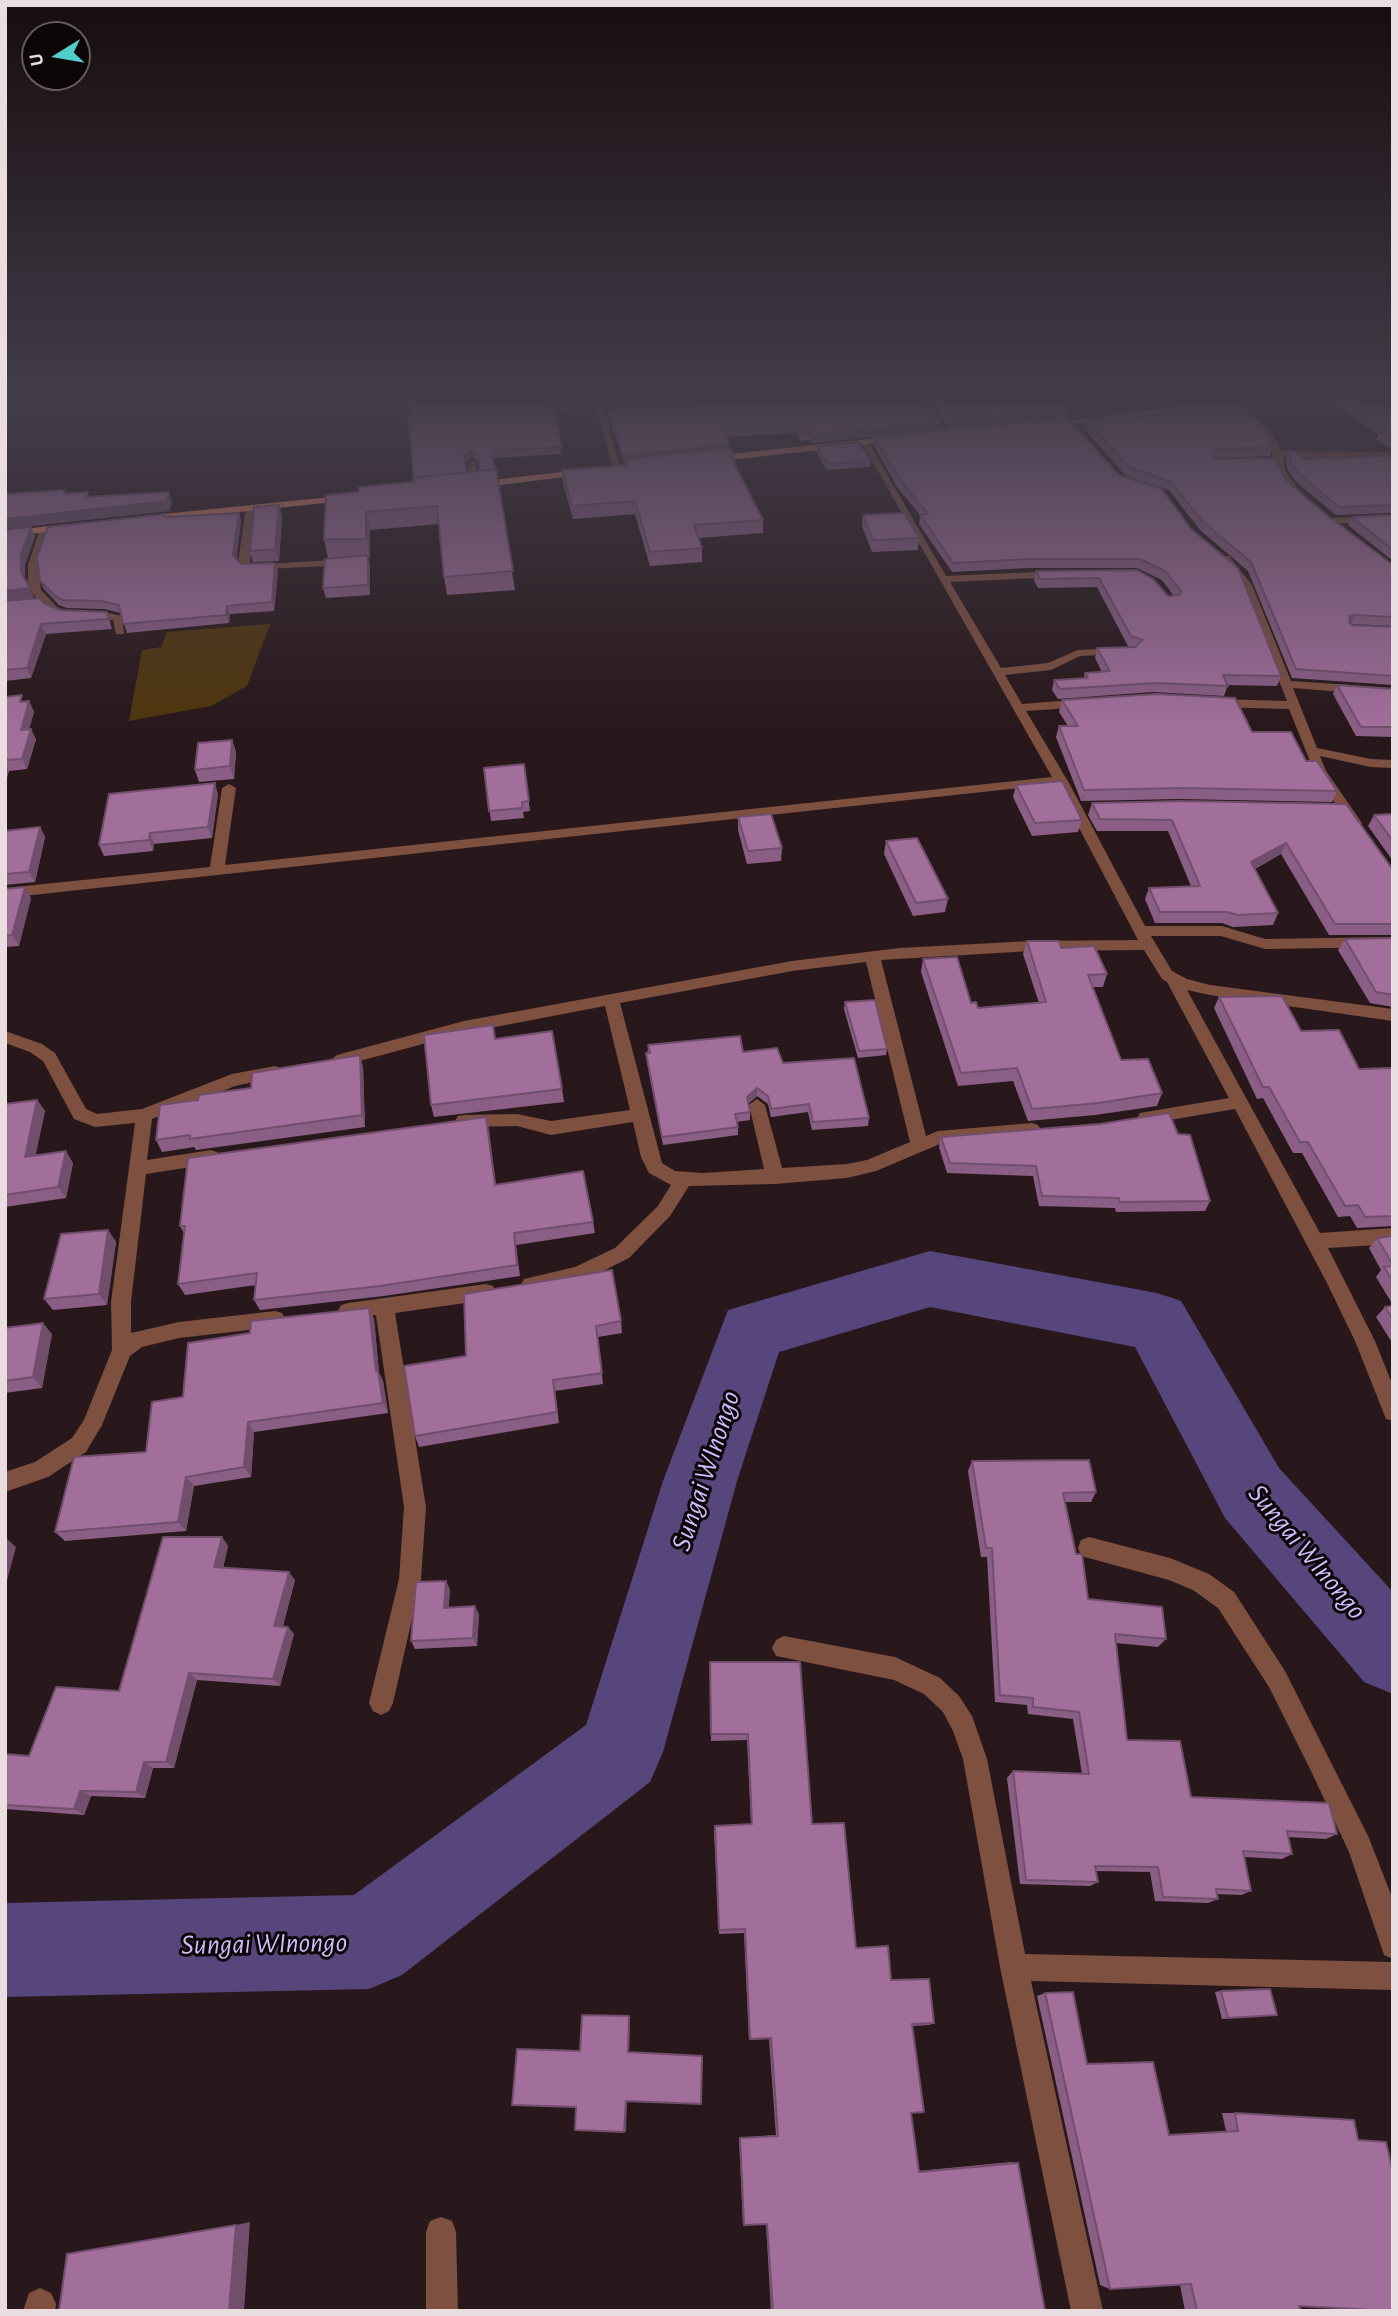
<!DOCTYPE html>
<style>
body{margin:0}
#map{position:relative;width:1398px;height:2316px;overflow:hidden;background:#29181b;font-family:"Alegreya Sans",sans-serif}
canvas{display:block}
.frame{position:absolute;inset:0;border:7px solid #eadddf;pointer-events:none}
.north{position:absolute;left:21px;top:21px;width:70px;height:70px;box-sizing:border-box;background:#0c0607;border:2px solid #655c5d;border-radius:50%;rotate:259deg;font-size:19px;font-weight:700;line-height:28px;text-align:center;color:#eadddf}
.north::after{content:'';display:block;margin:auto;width:24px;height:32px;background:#53cdca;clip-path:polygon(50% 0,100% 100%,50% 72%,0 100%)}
</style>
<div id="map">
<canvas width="1398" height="2316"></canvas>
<div class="frame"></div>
<div class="north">U</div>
</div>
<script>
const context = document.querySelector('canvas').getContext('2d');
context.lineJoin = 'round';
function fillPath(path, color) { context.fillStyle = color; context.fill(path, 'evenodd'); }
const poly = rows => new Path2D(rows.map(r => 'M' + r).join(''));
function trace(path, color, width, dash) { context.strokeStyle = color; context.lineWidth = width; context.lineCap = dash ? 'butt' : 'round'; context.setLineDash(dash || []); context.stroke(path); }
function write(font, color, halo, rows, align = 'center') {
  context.font = font + ' "Alegreya Sans",sans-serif'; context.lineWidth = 6; context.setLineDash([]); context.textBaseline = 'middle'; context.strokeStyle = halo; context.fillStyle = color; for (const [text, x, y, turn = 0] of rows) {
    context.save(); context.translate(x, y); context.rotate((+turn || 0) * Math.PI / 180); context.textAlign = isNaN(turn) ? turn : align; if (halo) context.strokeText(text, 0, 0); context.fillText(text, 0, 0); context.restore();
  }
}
const green = poly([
 [270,624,247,686,211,706,129,721,142,650,161,647,167,632]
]);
const river = poly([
 [930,1251,1157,1293,1181,1301,1279,1468,1393,1592,1393,1694,1364,1682,1225,1518,1135,1347,930,1307,779,1352,737,1481,663,1752,650,1782,402,1975,369,1989,5,1997,5,1903,354,1895,586,1725,663,1481,728,1310,930,1251]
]);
const lane = poly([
 [472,460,476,463,479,485,475,488,471,485,468,463,472,460]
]);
const street = poly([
 [595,405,603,405,621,471,613,469,595,405],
 [925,405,933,405,948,437,942,437,925,405],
 [1233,405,1242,405,1272,432,1281,451,1393,452,1393,458,1283,457,1286,472,1298,489,1290,491,1276,472,1271,447,1265,435,1233,405],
 [861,441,869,443,946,576,1059,571,1064,574,1059,577,950,582,1001,668,1048,663,1078,650,1121,648,1127,651,1121,654,1080,656,1051,670,1005,675,1022,704,1085,699,1091,703,1085,707,1026,711,1069,783,1145,926,1222,926,1265,939,1393,937,1393,947,1265,949,1221,936,1151,936,1172,971,1187,979,1210,985,1393,1009,1393,1021,1210,995,1187,990,1320,1233,1393,1228,1393,1244,1328,1248,1375,1341,1393,1386,1393,1421,1386,1419,1355,1341,1328,1285,1235,1109,1146,1124,1140,1123,1137,1118,1140,1113,1146,1112,1229,1098,1167,982,1162,979,1144,950,1031,951,881,960,926,1136,938,1131,1032,1123,1038,1125,1041,1130,1038,1135,940,1144,876,1171,847,1178,775,1184,689,1186,670,1216,629,1258,585,1280,531,1293,524,1291,521,1285,524,1279,575,1267,615,1248,658,1206,671,1185,649,1173,641,1157,633,1122,551,1135,517,1126,464,1127,458,1126,455,1121,458,1116,464,1115,517,1114,551,1121,630,1110,605,1006,464,1033,337,1067,329,1061,337,1055,464,1021,792,961,900,948,1031,941,1138,940,1056,784,5,898,5,888,210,867,222,788,229,784,236,788,225,865,1052,777,861,441],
 [866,962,910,1142,867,1160,847,1164,782,1168,765,1105,757,1099,749,1105,764,1169,703,1173,675,1171,662,1163,620,1003,792,971,866,962],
 [251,505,256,508,250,565,349,559,354,562,349,565,243,570,238,562,246,508,251,505],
 [1393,515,1393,521,1330,524,1325,521,1330,518,1393,515],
 [45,526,50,529,38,565,41,590,57,607,66,611,104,612,122,616,124,634,116,634,113,620,60,616,49,611,32,593,28,582,28,565,40,529,45,526],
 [1221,556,1229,556,1252,585,1291,681,1393,688,1393,696,1293,688,1317,748,1371,759,1393,760,1393,768,1371,767,1320,756,1326,771,1362,823,1360,826,1350,826,1314,771,1289,709,1215,707,1209,703,1215,699,1287,701,1242,586,1220,558,1221,556],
 [5,1031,42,1044,55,1053,86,1109,97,1114,142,1109,232,1074,275,1066,281,1068,283,1072,281,1076,235,1086,152,1119,147,1160,211,1150,217,1152,220,1157,217,1162,211,1164,146,1174,131,1302,131,1333,179,1322,275,1311,282,1313,285,1319,282,1325,275,1327,179,1338,142,1347,130,1356,102,1425,86,1452,48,1477,5,1492,5,1472,35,1462,72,1438,84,1420,112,1350,111,1302,135,1123,95,1127,74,1119,43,1061,30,1052,5,1043,5,1031],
 [486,1284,493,1286,496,1292,493,1298,486,1300,395,1313,426,1507,421,1579,393,1703,389,1711,381,1715,373,1711,369,1703,399,1579,404,1507,376,1315,348,1319,341,1317,338,1311,341,1305,348,1303,486,1284],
 [1089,1537,1170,1558,1209,1574,1234,1592,1285,1671,1369,1838,1393,1900,1393,1959,1384,1955,1349,1852,1312,1773,1269,1687,1218,1608,1193,1590,1169,1580,1081,1556,1078,1548,1081,1540,1089,1537],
 [784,1636,895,1657,940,1678,959,1696,972,1716,987,1759,1025,1954,1393,1962,1393,1990,1031,1981,1103,2311,1071,2311,1000,1967,963,1759,953,1731,943,1712,924,1694,894,1680,776,1656,772,1648,776,1640,784,1636],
 [441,2217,452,2221,456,2232,458,2311,426,2311,426,2232,430,2221,441,2217],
 [40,2288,51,2293,56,2304,55,2311,23,2311,29,2293,40,2288]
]);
const primary = poly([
 [1196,405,1227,405,1046,427,1042,424,1196,405],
 [896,436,899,437,899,441,712,462,707,459,712,456,896,436],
 [587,469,592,472,590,474,475,488,470,485,475,482,587,469],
 [350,495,353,496,353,500,144,522,139,519,144,516,350,495],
 [68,524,72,525,72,529,5,537,5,531,68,524]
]);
const wall = poly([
 [411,405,593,405,593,408,553,410,562,454,493,458,515,590,447,595,444,577,439,524,370,530,370,557,368,557,370,565,370,595,326,598,323,588,338,558,328,558,324,539,359,492,414,482],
 [472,457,479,463,480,471,467,472,465,463],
 [936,405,1064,405,1065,416,947,429],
 [1147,405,1240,405,1273,447,1270,456,1214,458,1277,465,1288,482,1328,516,1393,565,1393,626,1351,624,1352,625,1393,627,1393,685,1292,678,1248,571,1200,530,1169,490,1126,476,1084,428,1086,420,1158,415,1160,407,1169,406,1149,407],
 [1336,405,1393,405,1393,449,1376,440,1378,435],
 [609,410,936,422,935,430,812,443,810,440,800,441,796,433,727,437,729,448,736,467,763,520,763,533,699,538,702,548,702,562,650,566,635,514,573,519,563,483,562,470,627,465,626,463,624,463,609,418],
 [1066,417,1281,676,1277,686,1228,685,1224,696,1153,692,1058,699,1052,690,1054,680,1084,678,1085,673,1102,672,1095,658,1097,648,1132,647,1128,646,1097,587,1038,588,1034,580,1036,571,1137,570,1168,596,1174,596,1162,580,1137,568,1028,568,952,572,919,524,920,515,897,487,874,446,875,437],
 [817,446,870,461,870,467,826,470,817,452],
 [1289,451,1304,459,1393,456,1393,513,1336,515,1296,482,1288,471,1286,460],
 [279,505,282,516,279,561,253,562,250,551],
 [239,513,241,521,236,559,241,564,278,571,274,611,230,614,229,623,127,633,121,613,104,609,67,608,59,605,44,589,40,581,165,514,166,517],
 [863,515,919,538,918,550,872,552,862,526],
 [1393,515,1393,561,1348,525,1352,517],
 [5,530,35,536,25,565,25,580,34,598,44,603,60,610,107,612,112,629,46,634,31,678,5,681],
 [1337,685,1393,689,1393,737,1356,736,1333,694],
 [5,697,25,702,29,701,34,712,29,729,36,739,27,769,9,771,5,784],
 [1062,700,1252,732,1306,761,1337,791,1332,802,1178,799,1081,801,1056,737,1059,726,1068,726,1059,712],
 [232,740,236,752,234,779,199,782,195,770],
 [524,764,530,811,523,812,524,818,491,821,484,768],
 [1016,785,1082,820,1078,832,1032,836,1013,797],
 [218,794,212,838,154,844,153,851,104,856,99,845],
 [1182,801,1393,870,1393,935,1329,935,1281,854,1255,869,1278,913,1273,925,1233,927,1222,923,1155,923,1145,899,1149,888,1191,886,1168,831,1097,831,1088,815,1092,803],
 [1393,814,1393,861,1368,826,1374,815],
 [738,817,782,848,781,861,747,864,738,830],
 [40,827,45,837,35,882,5,885,5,831],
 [886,841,948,899,945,912,913,916,884,854],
 [5,889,31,898,19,946,5,947],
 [1393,938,1393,1007,1370,1003,1338,950,1345,939],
 [1027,941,1061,948,1107,974,1103,987,1093,987,1121,1060,1162,1093,1157,1106,1095,1115,1028,1121,1013,1081,958,1086,921,972,923,959,978,1008,1039,1003,1023,954],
 [1219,997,1301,1031,1359,1069,1393,1068,1393,1226,1357,1228,1350,1216,1338,1217,1302,1153,1293,1153,1263,1098,1257,1099,1214,1008],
 [845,1002,887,1049,886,1055,858,1058,844,1009],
 [496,1039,562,1089,564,1102,434,1117,431,1105],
 [648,1045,743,1052,783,1063,869,1118,868,1126,812,1130,808,1112,771,1117,768,1104,757,1096,748,1104,750,1112,750,1120,737,1122,738,1127,738,1135,663,1145,647,1062],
 [363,1067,365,1127,196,1150,194,1147,162,1152,156,1140,198,1100,251,1088],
 [37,1100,45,1111,35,1155,73,1163,66,1198,5,1207,5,1104],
 [486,1117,496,1185,593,1222,595,1233,516,1245,520,1276,384,1296,260,1310,254,1300,256,1285,185,1295,178,1284,184,1233,180,1226],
 [1178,1134,1210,1201,1205,1211,1116,1212,1115,1208,1039,1206,1033,1176,947,1173,939,1147,941,1137],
 [108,1230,116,1242,107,1305,53,1310,44,1299],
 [1393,1236,1393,1305,1376,1277,1381,1270,1369,1248,1377,1238],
 [464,1294,621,1321,622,1333,598,1337,603,1384,555,1391,559,1423,419,1447,415,1436,466,1356],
 [1393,1306,1393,1344,1376,1317,1385,1307],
 [369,1308,374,1319,379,1373,383,1381,388,1413,254,1432,251,1477,194,1486,186,1531,65,1541,55,1532,146,1452,250,1333],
 [5,1328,52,1334,42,1388,5,1393],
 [972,1461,1096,1492,1091,1502,1065,1502,1076,1554,1088,1599,1166,1639,1158,1647,1116,1643,1127,1740,1191,1797,1337,1834,1326,1839,1288,1837,1292,1854,1282,1859,1244,1857,1251,1891,1241,1895,1217,1894,1218,1899,1208,1903,1155,1901,1150,1872,1096,1871,1098,1882,1090,1886,1020,1884,1007,1778,1013,1771,1082,1774,1073,1719,1028,1714,1027,1705,995,1702,987,1557,981,1557,968,1471],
 [222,1537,228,1546,223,1568,295,1580,283,1626,288,1627,294,1634,280,1686,197,1680,174,1768,153,1768,145,1798,91,1796,84,1815,5,1809,5,1754,29,1756,119,1691],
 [446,1581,450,1590,448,1607,479,1614,477,1646,415,1649,411,1641],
 [710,1662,812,1824,856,1948,891,1980,934,2023,929,2025,913,2026,911,2113,918,2171,1011,2162,1018,2163,1045,2311,771,2311,766,2224,744,2225,743,2223,739,2138,776,2135,769,2039,749,2040,744,1933,719,1934,714,1831,751,1824,747,1740,711,1741],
 [1221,1991,1277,2015,1222,2019,1215,1992],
 [1045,1993,1087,2064,1169,2135,1226,2131,1222,2113,1235,2113,1301,2311,1185,2311,1180,2285,1110,2289,1100,2285,1037,1996]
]);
const shadedWall = poly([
 [1067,409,1065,416,947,429,948,421],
 [936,422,935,430,812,443,812,435],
 [729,444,729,452,626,459,626,463,624,463,623,455],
 [471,450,472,457,465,463,464,456],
 [169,492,172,502,170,511,5,529,5,519],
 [279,505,282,516,279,561,275,549],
 [366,512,370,530,370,557,366,539],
 [239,513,241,521,236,563,233,555],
 [31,527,35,536,25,565,25,582,21,572,21,555],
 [368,555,370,565,370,595,368,585],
 [275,563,278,571,274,611,272,602],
 [30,588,34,598,5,601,5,591],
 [227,606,230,614,229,623,226,615],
 [1355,615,1351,623,1346,625,1350,616],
 [41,624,46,634,31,678,27,668],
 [29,701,34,712,26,740,21,730],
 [31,729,36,739,27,769,22,759],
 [232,740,236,752,234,779,230,766],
 [5,763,9,771,5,784],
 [215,783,218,794,212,838,208,827],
 [40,827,45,837,35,882,29,872],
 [150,833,154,844,153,851,149,840],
 [1286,843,1281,854,1246,873,1251,862],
 [25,887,31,898,19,946,12,935],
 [360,1055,363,1067,365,1127,362,1115],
 [757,1088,757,1096,746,1106,747,1097],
 [37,1100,45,1111,33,1168,25,1157],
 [486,1117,489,1129,497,1196,495,1185],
 [66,1151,73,1163,66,1198,58,1187],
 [108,1230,116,1242,107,1305,99,1294],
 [369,1308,374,1319,379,1373,383,1381,388,1413,383,1403,376,1371],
 [43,1323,52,1334,42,1388,33,1377],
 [248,1422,254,1432,251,1477,244,1467],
 [186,1477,194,1486,186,1531,178,1522],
 [222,1537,228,1546,221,1576,214,1567],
 [7,1539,16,1547,5,1588,5,1545],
 [289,1572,295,1580,281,1633,274,1626],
 [446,1581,450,1590,448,1616,444,1608],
 [475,1606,479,1614,477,1646,473,1638],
 [288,1627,294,1634,280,1686,273,1679],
 [189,1673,197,1680,174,1768,166,1762],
 [144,1762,153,1768,145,1798,136,1792],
 [80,1791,91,1796,84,1815,74,1809],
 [629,2016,630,2017,629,2053,628,2052],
 [626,2101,627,2101,626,2132,624,2132],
 [250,2222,244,2311,229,2311,236,2225]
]);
const building = poly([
 [411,405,552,405,562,447,492,451,495,469,480,471,478,456,471,450,464,456,467,472,414,478,408,418,411,418,411,405],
 [704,405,927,405,936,422,812,435,811,432,800,433,796,425,726,429,729,444,623,455,609,410,704,405],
 [941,405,1064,405,1067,409,948,421,941,405],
 [1175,405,1240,405,1265,428,1273,447,1218,449,1213,451,1214,459,1276,458,1277,465,1288,482,1328,516,1393,565,1393,617,1355,615,1350,616,1349,622,1352,625,1393,627,1393,676,1296,669,1251,562,1203,522,1171,482,1129,467,1086,420,1168,415,1160,407,1175,405],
 [1350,405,1393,405,1393,439,1379,432,1387,431,1350,405],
 [1066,417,1119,475,1162,489,1191,529,1238,568,1281,676,1223,675,1228,686,1156,683,1060,689,1054,680,1088,678,1085,673,1110,671,1097,648,1135,647,1143,640,1131,636,1099,578,1040,579,1036,571,1137,570,1153,579,1168,596,1180,595,1181,591,1165,571,1140,559,1030,559,953,563,920,514,928,514,899,478,875,437,1066,417],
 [859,442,870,461,827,464,817,446,859,442],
 [731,448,736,467,763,520,694,525,702,548,650,552,635,501,572,506,562,470,628,465,626,459,731,448],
 [1289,451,1295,452,1304,459,1393,456,1393,505,1339,507,1299,474,1291,463,1289,451],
 [496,469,513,571,444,577,437,506,366,512,366,539,324,539,326,495,359,492,359,487,414,482,413,478,496,469],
 [65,490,64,494,88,492,86,497,169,492,167,501,5,519,5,494,65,490],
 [279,505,275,549,250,551,254,507,279,505],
 [239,513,233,555,241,564,275,563,272,602,227,606,226,615,123,624,119,605,101,601,63,600,55,596,40,581,37,557,48,527,165,514,165,517,239,513],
 [904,513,919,538,873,540,863,515,904,513],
 [1393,515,1393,550,1352,517,1393,515],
 [31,527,21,555,21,572,30,588,5,591,5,530,31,527],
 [368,555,368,585,323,588,325,559,368,555],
 [39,598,44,603,60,610,107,612,108,619,41,624,27,668,5,670,5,601,39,598],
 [1337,685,1393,689,1393,727,1361,727,1337,685],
 [1157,694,1235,698,1252,732,1291,732,1306,761,1317,761,1337,791,1182,788,1084,790,1059,726,1078,726,1062,700,1157,694],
 [22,695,20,702,29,701,21,730,31,729,22,759,5,760,5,697,22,695],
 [232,740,230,766,195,770,198,743,232,740],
 [524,764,529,801,522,802,522,808,489,811,484,768,524,764],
 [1062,781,1082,820,1035,823,1016,785,1062,781],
 [215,783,208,827,150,833,149,840,99,845,109,794,215,783],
 [1182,801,1346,804,1393,870,1393,924,1335,924,1286,843,1251,862,1278,913,1238,915,1227,912,1160,912,1149,888,1200,886,1172,820,1100,819,1092,803,1182,801],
 [771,814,782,848,748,851,738,817,771,814],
 [1393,814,1393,841,1374,815,1393,814],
 [40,827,29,872,5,874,5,831,40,827],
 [917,838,948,899,916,903,886,841,917,838],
 [25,887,12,935,5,936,5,889,25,887],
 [1393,938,1393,995,1376,992,1345,939,1393,938],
 [1027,941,1059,941,1061,948,1094,946,1107,974,1088,975,1121,1060,1148,1059,1162,1093,1099,1103,1032,1109,1017,1068,961,1073,923,959,957,957,971,1003,976,1002,978,1008,1046,1002,1027,941],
 [1282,996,1301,1031,1339,1030,1359,1069,1393,1068,1393,1216,1365,1217,1358,1205,1345,1206,1308,1142,1300,1142,1269,1087,1263,1087,1219,997,1282,996],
 [875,1000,887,1049,859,1051,845,1002,875,1000],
 [493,1025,495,1039,552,1031,562,1089,431,1105,424,1035,493,1025],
 [740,1036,743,1052,777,1048,783,1063,854,1058,869,1118,813,1122,809,1104,771,1109,768,1096,757,1088,747,1097,750,1112,735,1114,738,1127,662,1137,646,1053,650,1053,648,1045,740,1036],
 [360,1055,362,1115,190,1139,190,1135,156,1140,160,1105,198,1100,199,1095,251,1088,252,1073,360,1055],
 [37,1100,25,1157,66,1151,58,1187,5,1195,5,1104,37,1100],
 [1169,1113,1178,1134,1190,1135,1210,1201,1120,1202,1119,1198,1042,1196,1036,1166,950,1163,941,1137,1100,1124,1169,1113],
 [486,1117,495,1185,583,1171,593,1222,514,1233,517,1265,380,1286,254,1300,257,1273,178,1284,185,1226,180,1226,188,1158,486,1117],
 [108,1230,99,1294,44,1299,61,1234,108,1230],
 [1393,1236,1393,1265,1377,1238,1393,1236],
 [1393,1266,1393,1281,1384,1267,1393,1266],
 [612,1270,621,1321,596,1326,602,1373,553,1380,557,1412,415,1436,404,1366,466,1356,464,1294,612,1270],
 [1393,1306,1393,1320,1385,1307,1393,1306],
 [369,1308,376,1371,378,1371,383,1403,248,1422,244,1467,186,1477,178,1522,55,1532,74,1457,146,1452,152,1402,183,1397,188,1343,250,1333,251,1321,369,1308],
 [43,1323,33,1377,5,1381,5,1328,43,1323],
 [1089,1460,1096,1492,1063,1493,1076,1554,1082,1554,1088,1599,1162,1607,1166,1639,1115,1634,1127,1740,1180,1741,1191,1797,1329,1803,1337,1834,1287,1831,1292,1854,1243,1851,1251,1891,1216,1889,1218,1899,1163,1897,1158,1867,1095,1866,1098,1882,1026,1880,1013,1771,1089,1774,1079,1712,1033,1707,1033,1698,1000,1695,992,1548,986,1548,972,1461,1089,1460],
 [163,1537,222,1537,214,1567,289,1572,274,1626,288,1627,273,1679,189,1673,166,1762,144,1762,136,1792,80,1791,74,1809,5,1805,5,1754,29,1756,56,1687,119,1691,163,1537],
 [446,1581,444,1608,475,1606,473,1638,411,1641,416,1582,446,1581],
 [710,1662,800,1662,812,1824,844,1823,856,1948,888,1946,891,1980,929,1979,934,2023,912,2024,924,2112,911,2113,919,2172,1018,2163,1045,2311,773,2311,767,2224,744,2225,740,2138,778,2136,771,2038,750,2039,745,1929,719,1930,715,1826,752,1824,748,1734,711,1734,710,1662],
 [1270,1989,1277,2015,1228,2018,1221,1991,1270,1989],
 [1073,1992,1087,2064,1153,2062,1169,2135,1238,2131,1235,2113,1354,2120,1358,2140,1386,2142,1392,2168,1393,2168,1393,2311,1299,2306,1301,2311,1197,2311,1191,2284,1110,2289,1045,1993,1073,1992],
 [582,2015,629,2016,628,2052,702,2056,701,2104,626,2101,624,2132,575,2130,576,2107,512,2105,517,2049,580,2051,582,2015],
 [236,2225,229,2311,59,2311,67,2254,236,2225]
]);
const nearWaternames = [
 ["Sungai WInongo",706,1471,-72],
 ["Sungai WInongo",1307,1552,50],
 ["Sungai WInongo",264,1944,-1]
];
fillPath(green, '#50360d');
fillPath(river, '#56467c');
fillPath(lane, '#7e5040');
fillPath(street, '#7e5040');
fillPath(primary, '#df815f');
fillPath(wall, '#8b5f85');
fillPath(shadedWall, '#714e6c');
fillPath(building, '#a26f9b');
trace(building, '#714e6c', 2);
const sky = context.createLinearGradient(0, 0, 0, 730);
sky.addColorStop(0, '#170d0f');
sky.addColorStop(0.55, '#433d4a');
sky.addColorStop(1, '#433d4a00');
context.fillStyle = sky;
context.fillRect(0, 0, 1398, 730);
write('italic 28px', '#cebcff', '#0c0607', nearWaternames);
</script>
